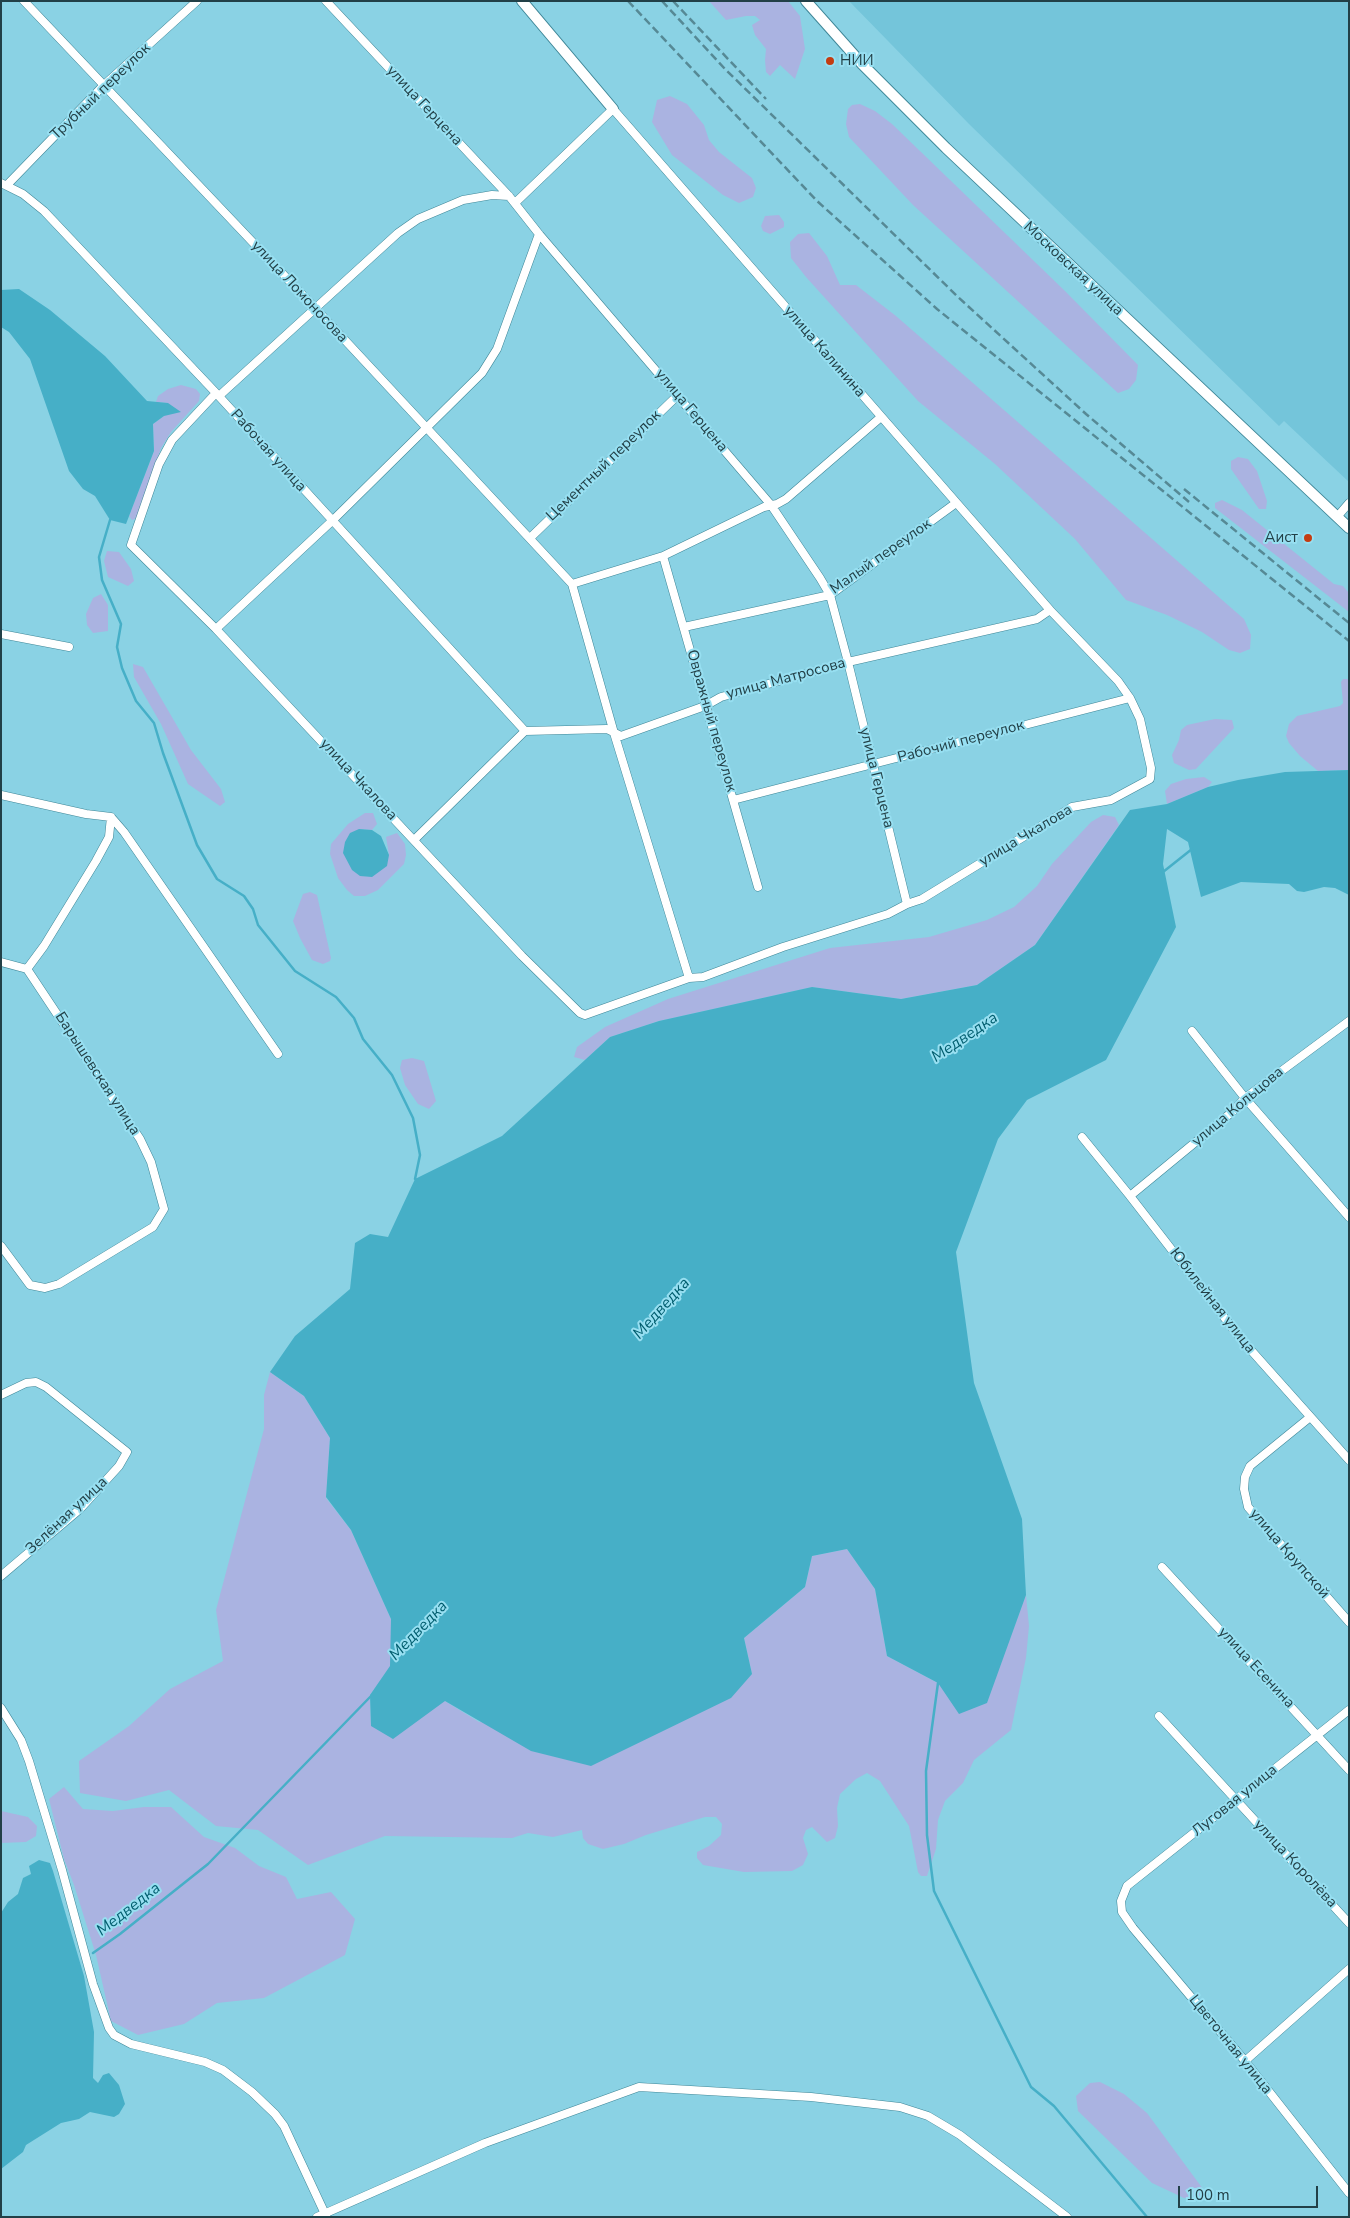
<!DOCTYPE html>
<meta charset="utf-8">
<style>
body{margin:0}
#map{position:relative;width:1350px;height:2218px;overflow:hidden;background:#8ad2e4;font-family:"Nunito Sans",sans-serif}
canvas{display:block}
.frame{position:absolute;inset:0;border:2px solid #224047;pointer-events:none}
.scale{position:absolute;left:1178px;top:2186px;width:140px;height:22px;box-sizing:border-box;border:2px solid #224047;border-top:0;padding-left:6px;font-size:15px;line-height:18px;white-space:nowrap;color:#224047;-webkit-text-stroke:4px #97dff1;paint-order:stroke}
</style>
<div id="map">
<canvas width="1350" height="2218"></canvas>
<div class="frame"></div>
<div class="scale">100 m</div>
</div>
<script>
const ctx = document.querySelector('canvas').getContext('2d');
ctx.lineJoin = 'round';
function fillPath(path, color) {
  ctx.fillStyle = color;
  ctx.fill(path, 'evenodd');
}
function poly(rows) {
  const path = new Path2D();
  for (const r of rows) {
    path.moveTo(r[0], r[1]);
    for (let i = 2; i < r.length; i += 2) path.lineTo(r[i], r[i + 1]);
  }
  return path;
}
function stroke(path, color, width, dash) {
  ctx.strokeStyle = color;
  ctx.lineWidth = width;
  ctx.lineCap = dash ? 'butt' : 'round';
  ctx.setLineDash(dash || []);
  ctx.stroke(path);
}
function write(font, color, halo, rows, align = 'center') {
  ctx.font = font + ' "Nunito Sans",sans-serif';
  ctx.lineWidth = 4;
  ctx.setLineDash([]);
  ctx.textBaseline = 'middle';
  ctx.strokeStyle = halo;
  ctx.fillStyle = color;
  for (const [text, x, y, turn = 0] of rows) {
    ctx.save();
    ctx.translate(x, y);
    ctx.rotate((+turn || 0) * Math.PI / 180);
    ctx.textAlign = isNaN(turn) ? turn : align;
    if (halo) ctx.strokeText(text, 0, 0);
    ctx.fillText(text, 0, 0);
    ctx.restore();
  }
}
const built = poly([
 [849,1,1349,1,1349,482,1284,421,1279,426,969,124]
]);
const green = poly([
 [709,1,788,1,800,16,805,49,795,79,780,65,770,76,766,72,765,60,766,49,755,35,752,25,760,20,755,16,746,16,726,20],
 [670,96,687,104,704,125,709,140,719,152,752,178,756,188,753,197,739,203,723,195,672,155,652,122,657,100],
 [860,104,875,111,892,124,1065,291,1138,365,1136,380,1129,389,1118,393,913,205,849,137,846,124,848,109,852,105],
 [779,215,784,222,784,227,770,234,763,231,761,226,765,216],
 [809,233,827,256,840,285,856,285,896,316,1244,619,1251,635,1250,649,1240,653,1229,650,1202,632,1167,615,1126,600,1075,539,995,464,918,401,806,277,791,258,790,242,798,234],
 [181,385,196,389,200,394,199,401,171,432,161,448,137,518,132,520,129,516,154,451,153,424,164,416,168,403,156,402,158,396,168,389],
 [1238,457,1248,459,1257,471,1267,501,1266,509,1259,509,1231,469,1231,461],
 [1222,500,1242,510,1334,584,1343,586,1349,593,1349,612,1215,508,1215,503],
 [107,551,119,552,131,569,134,581,128,586,108,577,104,561],
 [101,594,108,605,108,631,93,633,87,625,86,614,93,598],
 [133,664,143,667,191,750,221,789,225,802,220,806,188,784,161,724,134,677],
 [1343,679,1349,679,1349,770,1318,771,1300,756,1289,743,1286,736,1289,724,1297,716,1340,706,1343,703,1341,682],
 [1215,719,1232,720,1234,728,1196,769,1189,770,1174,763,1172,755,1179,740,1181,730,1187,725],
 [1204,777,1212,782,1208,787,1167,804,1165,791,1171,784,1186,779],
 [365,813,373,813,377,824,372,830,359,829,389,855,386,837,397,833,405,844,406,855,404,864,378,890,365,896,354,896,347,890,338,878,330,854,331,844,348,824],
 [1103,815,1115,817,1119,825,1035,945,977,985,901,999,812,987,659,1021,610,1037,585,1060,574,1057,577,1047,605,1027,668,999,830,948,929,937,987,920,1014,907,1037,886,1052,864,1091,822],
 [310,892,317,895,331,958,330,961,323,964,312,960,300,938,293,921,303,894],
 [412,1058,424,1061,436,1101,429,1109,418,1104,405,1085,400,1068,402,1060],
 [270,1372,304,1396,330,1438,326,1498,351,1530,391,1619,391,1666,370,1695,371,1726,445,1701,479,1722,752,1674,744,1638,805,1587,812,1556,847,1549,875,1589,887,1656,938,1683,1009,1641,1026,1595,1029,1626,1026,1658,1011,1730,974,1760,963,1783,945,1801,938,1820,936,1849,927,1876,921,1876,918,1872,909,1826,880,1781,867,1773,856,1779,840,1794,837,1808,838,1826,835,1838,827,1842,812,1827,806,1830,803,1838,808,1854,803,1865,792,1871,744,1872,703,1865,697,1858,697,1852,709,1846,721,1835,722,1824,716,1817,705,1817,646,1835,624,1844,603,1849,588,1844,583,1838,582,1830,553,1837,528,1833,512,1838,385,1836,308,1865,258,1830,216,1826,169,1790,126,1801,80,1793,79,1761,129,1726,170,1689,223,1661,216,1610,264,1429,264,1395],
 [64,1787,83,1809,113,1811,144,1807,171,1807,204,1837,235,1848,259,1866,286,1877,297,1899,331,1892,355,1919,345,1955,264,1998,217,2003,184,2024,138,2035,111,2021,96,1955,74,1885,64,1859,49,1799],
 [1,1811,28,1817,37,1826,36,1836,26,1842,1,1843],
 [1100,2082,1124,2094,1147,2113,1203,2189,1198,2199,1184,2198,1152,2183,1078,2111,1076,2096,1090,2083]
]);
const water = poly([
 [19,289,50,310,105,356,147,401,168,403,181,412,164,416,153,424,154,451,126,524,110,520,95,496,83,489,69,471,30,359,9,332,1,327,1,290],
 [1349,770,1349,895,1335,888,1324,887,1304,892,1297,891,1289,884,1241,882,1201,897,1188,842,1167,829,1163,864,1176,927,1106,1060,1027,1100,998,1139,956,1252,974,1383,1022,1519,1026,1595,987,1703,959,1714,938,1683,887,1656,875,1589,847,1549,812,1556,805,1587,744,1638,752,1674,731,1698,591,1766,531,1751,445,1701,393,1739,371,1726,370,1695,390,1666,391,1619,351,1530,326,1497,330,1438,304,1396,270,1372,295,1336,350,1289,355,1243,370,1234,388,1237,415,1179,502,1136,610,1037,659,1021,812,987,901,999,977,985,1035,945,1130,810,1167,804,1208,787,1238,780,1285,772],
 [359,829,372,830,381,836,389,855,387,866,372,877,360,876,352,870,343,853,345,842,350,833],
 [39,1860,50,1863,53,1871,84,1976,94,2032,93,2078,98,2083,103,2075,109,2073,119,2085,125,2104,119,2114,114,2117,90,2112,79,2119,61,2123,26,2145,23,2152,1,2169,1,1913,8,1902,18,1894,23,1878,31,1874,29,1866]
]);
const stream = poly([
 [110,520,99,557,102,580,121,624,117,647,122,668,136,701,154,723,163,753,197,845,217,879,244,896,253,909,258,925,295,971,336,997,354,1018,363,1039,392,1075,413,1118,420,1155,415,1179,417,1180],
 [1163,872,1192,849],
 [938,1683,926,1771,927,1835,934,1891,1031,2087,1054,2106,1147,2217],
 [93,1953,120,1934,208,1864,372,1695]
]);
const minor = poly([
 [24,1,316,309,572,584,614,733,689,978],
 [326,1,509,196,539,234,771,505,820,578,830,595,848,662,907,904],
 [1,183,23,194,44,211,216,393,525,731],
 [7,185,103,86,197,1],
 [216,393,172,440,159,464,131,545,216,629,522,956,580,1013,585,1015,689,978,703,977,783,947,888,914,907,904,922,899,1072,807,1111,800,1150,779,1151,768,1140,719,1130,698,1118,681,1050,610,613,109,515,203],
 [219,396,398,233,418,219,463,200,492,195,509,196],
 [1337,517,1349,503],
 [530,538,678,395],
 [663,556,758,887],
 [572,584,663,556,764,507,777,504,786,499,881,417],
 [684,627,830,595,956,503],
 [216,629,332,521,482,373,497,349,539,234],
 [1,634,69,647],
 [525,731,607,729,621,736,705,706,721,697,848,662,1037,619,1050,610],
 [1,795,86,814,111,817,124,832,278,1054],
 [733,800,1130,698],
 [414,840,525,731],
 [1,962,27,969,140,1139,151,1162,164,1209,153,1227,59,1284,45,1288,30,1285,1,1246],
 [27,969,44,946,96,861,109,837,111,817],
 [1192,1031,1245,1098,1349,1217],
 [1082,1137,1130,1196,1241,1339,1349,1460],
 [1130,1196,1232,1112,1245,1098,1349,1021],
 [1,1395,26,1383,36,1382,46,1387,127,1452,119,1466,80,1509,1,1576],
 [1309,1418,1250,1466,1245,1477,1244,1489,1248,1507,1349,1622],
 [1162,1567,1349,1770],
 [1,1708,21,1740,29,1761,62,1870,93,1984,109,2028,114,2035,131,2044,205,2062,223,2070,252,2092,275,2114,284,2126,326,2216],
 [1349,1710,1127,1886,1121,1901,1122,1912,1133,1928,1245,2061,1349,2193],
 [1159,1716,1349,1923],
 [1245,2061,1349,1969],
 [317,2217,485,2143,639,2087,811,2097,900,2107,928,2116,960,2135,1067,2217]
]);
const tertiary = poly([
 [522,1,613,109],
 [806,1,862,64,946,148,1349,528]
]);
const rail = poly([
 [628,1,817,201,937,309,1349,641],
 [662,1,725,69,958,297,1086,414,1189,502],
 [673,1,766,99],
 [1184,489,1349,623]
]);
const markers = [
 [830,61,5,"#c43c11"],
 [1308,538,5,"#c43c11"]
];
const poiNames = [
 ["НИИ",840,61],
 ["Аист",1298,538,"right"]
];
const streetNames = [
 ["Трубный переулок",101,92,-44],
 ["улица Герцена",424,106,47],
 ["Московская улица",1073,269,43],
 ["улица Ломоносова",299,292,47],
 ["улица Калинина",824,352,49],
 ["улица Герцена",691,411,50],
 ["Рабочая улица",268,451,48],
 ["Цементный переулок",604,466,-44],
 ["Малый переулок",881,557,-35],
 ["улица Матросова",786,679,-15],
 ["Овражный переулок",711,721,74],
 ["Рабочий переулок",961,742,-15],
 ["улица Герцена",876,778,76],
 ["улица Чкалова",358,780,47],
 ["улица Чкалова",1026,836,-31],
 ["Барышевская улица",97,1074,57],
 ["улица Кольцова",1238,1107,-40],
 ["Юбилейная улица",1212,1301,52],
 ["Зелёная улица",67,1516,-43],
 ["улица Крупской",1289,1554,49],
 ["улица Есенина",1256,1668,47],
 ["Луговая улица",1235,1801,-39],
 ["улица Королёва",1295,1864,47],
 ["Цветочная улица",1230,2045,51]
];
const waterNames = [
 ["Медведка",965,1038,-34],
 ["Медведка",662,1309,-48],
 ["Медведка",419,1631,-46],
 ["Медведка",129,1910,-38]
];
fillPath(built, '#74c5da');
fillPath(green, '#aab3e1');
fillPath(water, '#46afc7');
stroke(stream, '#46afc7', 2.5);
stroke(minor, '#3f8798', 9);
stroke(tertiary, '#3f8798', 12);
stroke(minor, '#fff', 8);
stroke(tertiary, '#fff', 10);
stroke(rail, '#568995', 2.5, [8, 4]);
for (const [x, y, r, color] of markers) {
  const dot = new Path2D();
  dot.arc(x, y, r, 0, 2 * Math.PI);
  ctx.fillStyle = color;
  ctx.fill(dot);
  stroke(dot, '#97dff1', 2);
}
write('15px', '#224047', '#97dff1', poiNames, 'left');
write('15px', '#224047', '#97dff1', streetNames);
write('italic 16px', '#005d6e', '#97dff1', waterNames);
</script>
